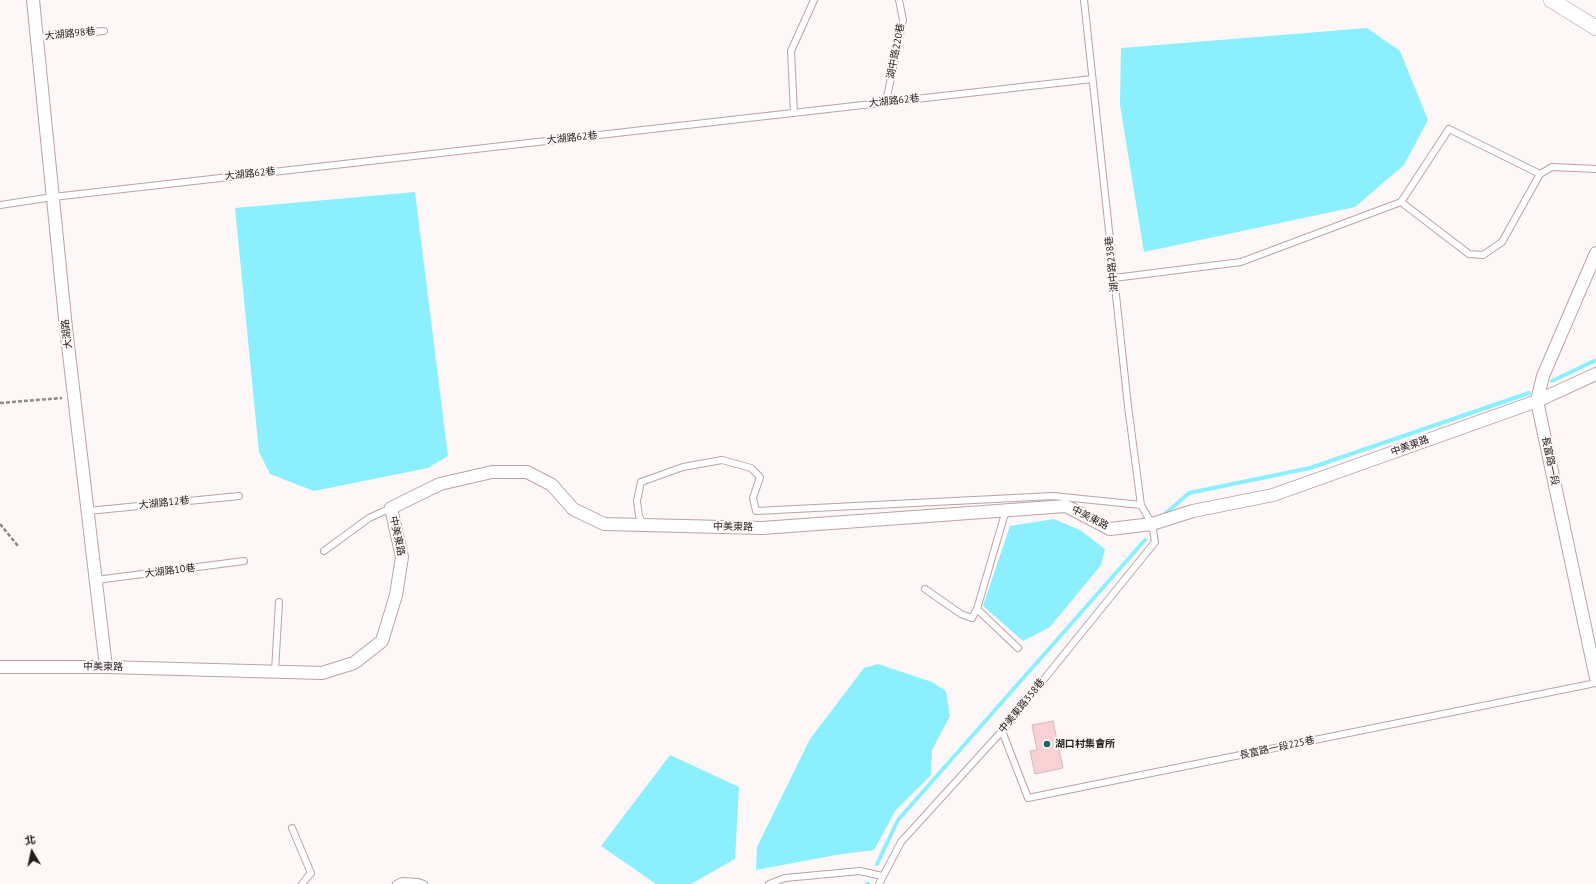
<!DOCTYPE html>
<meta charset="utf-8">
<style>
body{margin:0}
#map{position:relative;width:1596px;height:884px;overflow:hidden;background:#fdf7f7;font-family:"PT Sans","Noto Sans TC",sans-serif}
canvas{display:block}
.north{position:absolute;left:12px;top:832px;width:40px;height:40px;-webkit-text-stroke:3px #fdf7f7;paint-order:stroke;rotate:351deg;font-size:11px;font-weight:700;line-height:16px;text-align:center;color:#241b1c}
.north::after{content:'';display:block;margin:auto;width:14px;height:18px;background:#241b1c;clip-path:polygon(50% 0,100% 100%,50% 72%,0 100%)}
</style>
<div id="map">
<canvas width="1596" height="884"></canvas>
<div class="north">北</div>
</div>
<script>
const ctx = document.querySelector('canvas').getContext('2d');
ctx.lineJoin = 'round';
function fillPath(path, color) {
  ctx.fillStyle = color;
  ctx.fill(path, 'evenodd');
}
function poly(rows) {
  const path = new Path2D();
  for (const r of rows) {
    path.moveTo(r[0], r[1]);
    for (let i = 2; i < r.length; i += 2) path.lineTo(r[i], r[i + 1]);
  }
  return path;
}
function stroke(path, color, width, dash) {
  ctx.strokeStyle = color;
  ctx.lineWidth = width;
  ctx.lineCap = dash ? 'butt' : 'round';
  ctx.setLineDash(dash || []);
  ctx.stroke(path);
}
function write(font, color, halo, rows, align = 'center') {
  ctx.font = font + ' "PT Sans","Noto Sans TC",sans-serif';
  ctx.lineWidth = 4;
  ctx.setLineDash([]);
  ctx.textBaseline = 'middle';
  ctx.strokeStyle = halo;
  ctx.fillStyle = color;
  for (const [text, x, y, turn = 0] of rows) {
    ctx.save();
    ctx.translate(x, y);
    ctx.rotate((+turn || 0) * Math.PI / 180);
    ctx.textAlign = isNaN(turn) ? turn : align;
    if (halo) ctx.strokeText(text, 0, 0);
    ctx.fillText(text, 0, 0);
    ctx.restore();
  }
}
const water = poly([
 [1367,28,1400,51,1428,120,1404,165,1355,207,1144,252,1120,105,1121,48],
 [415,192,448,456,428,468,314,491,270,474,259,452,235,208],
 [1054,519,1080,530,1105,549,1101,565,1050,627,1023,641,983,606,1010,526],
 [878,664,932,682,946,691,950,716,932,750,931,775,896,810,874,850,836,855,756,870,757,847,810,739,864,668],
 [670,755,739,787,735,859,691,884,656,884,601,846]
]);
const stream = poly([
 [1552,381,1596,360],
 [1166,513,1189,493,1310,468,1529,393],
 [877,864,898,820,1145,540],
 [867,884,868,884]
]);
const building = poly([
 [1053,721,1063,768,1035,774,1030,751,1037,750,1032,725,1053,721]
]);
const path = poly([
 [0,403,62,398],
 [0,524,18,546]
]);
const service = poly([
 [37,37,104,31],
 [886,102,903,20,899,0],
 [794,113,791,51,814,0],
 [1401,202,1469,254,1483,255,1502,242,1540,174,1552,167,1596,169],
 [0,205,53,197,1092,79],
 [1114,278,1241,262,1401,202,1449,129,1540,174],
 [1006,510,977,609,1018,648],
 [88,511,239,496],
 [644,526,639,516,637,501,641,482,683,467,722,460,751,468,760,477,753,498,756,511,1053,496,1141,505],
 [324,551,369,518,391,508],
 [96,580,244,561],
 [925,589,961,614,972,618,977,609],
 [275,671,279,602],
 [1002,731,1028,798,1596,683],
 [292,828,311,873,302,884],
 [396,884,402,881,418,882,424,884],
 [769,884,785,878,860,871,882,876],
 [879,884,901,842,1002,731,1155,542,1152,524,1141,505,1128,406,1084,0]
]);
const minor = poly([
 [33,0,66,328,106,667],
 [1596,253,1543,376,1537,401,1596,678],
 [0,667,106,667,322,673,354,663,382,641,396,595,402,557,391,508,440,484,492,472,527,472,552,485,573,509,604,524,762,528,1066,506,1110,529,1152,524,1193,511,1273,495,1537,401,1596,374]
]);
const tertiary = poly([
 [1551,0,1596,28]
]);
const markers = [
 [1047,744,4,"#1a6670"]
];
const streetNames = [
 ["大湖路98巷",70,34,-6],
 ["湖中路220巷",896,51,-79],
 ["大湖路62巷",894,101,-6],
 ["大湖路62巷",572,138,-6],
 ["大湖路62巷",250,174,-6],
 ["湖中路238巷",1112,264,-96],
 ["大湖路",67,334,-97],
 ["中美東路",1410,446,-20],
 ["長富路一段",1550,461,78],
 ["大湖路12巷",164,503,-6],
 ["中美東路",1090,518,27],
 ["中美東路",733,527,1],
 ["中美東路",397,536,78],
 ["大湖路10巷",170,571,-7],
 ["中美東路",103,667,1],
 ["中美東路358巷",1022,706,-51],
 ["長富路一段225巷",1277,748,-12]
];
const poiNames = [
 ["湖口村集會所",1055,744]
];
fillPath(water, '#8ceffd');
stroke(stream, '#8ceffd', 4);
fillPath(building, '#f9d0d4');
stroke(building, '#d4b9bc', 1);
stroke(service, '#bca2a5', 8);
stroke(minor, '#bca2a5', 14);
stroke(tertiary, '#bca2a5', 16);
stroke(path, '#908989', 2.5, [4, 2]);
stroke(service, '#fff', 6);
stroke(minor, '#fff', 12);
stroke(tertiary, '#fff', 15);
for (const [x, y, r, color] of markers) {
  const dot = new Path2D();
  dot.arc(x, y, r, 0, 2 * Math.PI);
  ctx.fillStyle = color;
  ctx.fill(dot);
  stroke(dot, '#fdf7f7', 1.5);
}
write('10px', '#241b1c', '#fdf7f7', streetNames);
write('bold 10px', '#241b1c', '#fdf7f7', poiNames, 'left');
</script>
